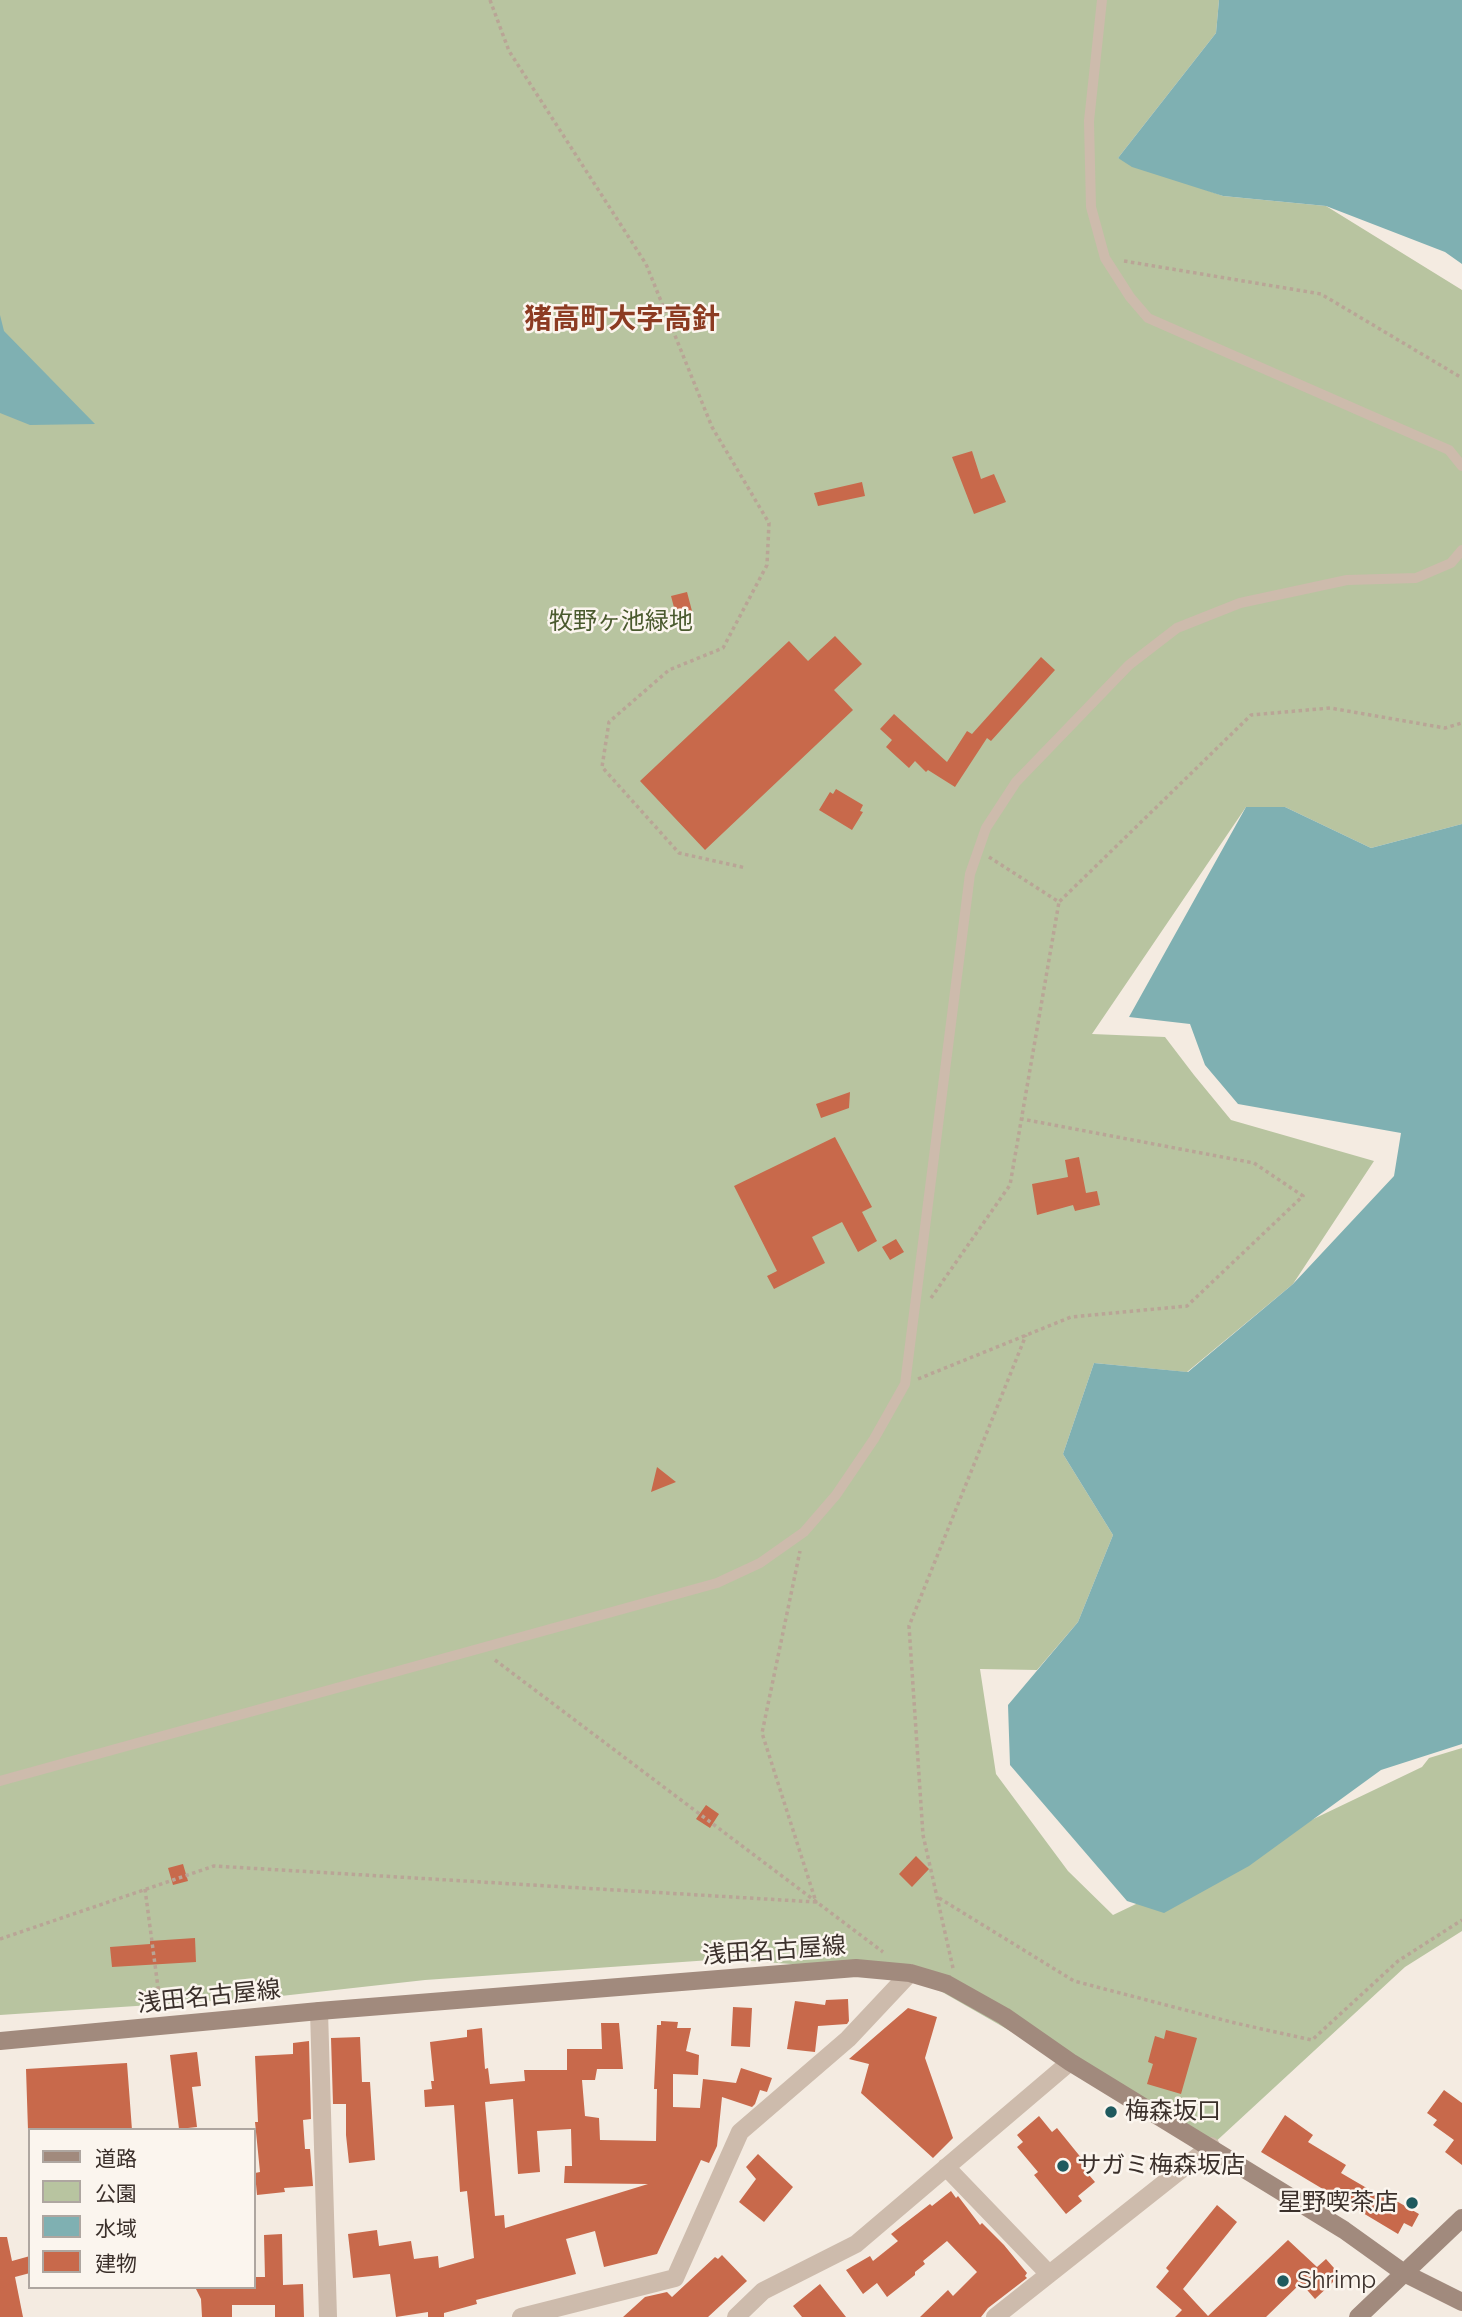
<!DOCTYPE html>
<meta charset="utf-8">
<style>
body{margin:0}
#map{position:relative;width:1462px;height:2317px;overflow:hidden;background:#f4ebe1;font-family:Raleway,"Noto Sans JP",sans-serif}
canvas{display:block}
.legend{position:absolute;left:28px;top:2128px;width:228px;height:161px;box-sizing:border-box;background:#fbf5ee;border:2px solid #aea6a0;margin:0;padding:9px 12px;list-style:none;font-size:21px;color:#3b302b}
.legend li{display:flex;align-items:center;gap:14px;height:35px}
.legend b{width:35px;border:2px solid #aea6a0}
</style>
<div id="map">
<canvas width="1462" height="2317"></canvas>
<ul class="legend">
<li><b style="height:9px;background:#a18a7d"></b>道路</li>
<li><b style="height:19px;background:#b8c4a0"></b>公園</li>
<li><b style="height:19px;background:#7fb0b2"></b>水域</li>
<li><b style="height:19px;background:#c8694b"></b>建物</li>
</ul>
</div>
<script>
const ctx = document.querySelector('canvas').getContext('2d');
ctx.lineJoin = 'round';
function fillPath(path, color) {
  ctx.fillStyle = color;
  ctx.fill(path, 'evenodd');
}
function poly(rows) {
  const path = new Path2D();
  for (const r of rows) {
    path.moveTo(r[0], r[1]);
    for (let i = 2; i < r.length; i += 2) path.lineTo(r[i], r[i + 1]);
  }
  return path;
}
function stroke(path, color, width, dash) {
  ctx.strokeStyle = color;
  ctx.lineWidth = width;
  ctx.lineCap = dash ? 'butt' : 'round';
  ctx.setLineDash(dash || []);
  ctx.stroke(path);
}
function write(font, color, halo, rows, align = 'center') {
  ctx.font = font + ' Raleway,"Noto Sans JP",sans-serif';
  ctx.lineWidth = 5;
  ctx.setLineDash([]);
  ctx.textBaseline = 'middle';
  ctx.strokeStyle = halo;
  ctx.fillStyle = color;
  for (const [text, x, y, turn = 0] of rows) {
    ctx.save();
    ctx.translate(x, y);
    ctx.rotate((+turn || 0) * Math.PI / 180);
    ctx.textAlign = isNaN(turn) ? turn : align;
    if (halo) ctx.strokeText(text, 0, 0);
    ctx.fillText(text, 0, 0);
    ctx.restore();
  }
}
const green = poly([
 [0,0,1219,0,1216,33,1118,158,1223,196,1326,206,1462,290,1462,824,1371,848,1285,807,1246,807,1092,1034,1165,1037,1194,1075,1231,1120,1374,1161,1293,1284,1187,1372,1094,1363,1063,1454,1113,1535,1078,1622,1037,1670,980,1669,996,1774,1068,1871,1113,1915,1422,1767,1429,1758,1462,1748,1462,1931,1405,1967,1211,2146,909,1973,725,1959,425,1980,272,1997,0,2015]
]);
const water = poly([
 [1219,0,1462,0,1462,264,1445,252,1326,206,1223,196,1132,167,1118,158,1216,33],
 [0,315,4,331,95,424,30,425,0,413],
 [1246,807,1285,807,1371,848,1462,824,1462,1744,1381,1770,1249,1866,1164,1913,1127,1901,1010,1765,1008,1705,1078,1622,1113,1535,1063,1454,1094,1363,1188,1372,1293,1284,1394,1176,1401,1133,1238,1104,1205,1065,1190,1024,1129,1017]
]);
const building = poly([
 [972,451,981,479,994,474,1006,502,974,514,952,457],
 [862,482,865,496,818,506,814,493],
 [687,592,692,611,676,615,671,596],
 [835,636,862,664,834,690,853,710,705,850,640,781,789,641,808,661],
 [1041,657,1055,670,991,741,987,738,955,787,928,770,926,772,915,761,909,768,886,747,892,740,880,729,894,714,947,762,967,731,972,734],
 [836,789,863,805,860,811,863,812,852,830,819,810,830,792,833,794],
 [850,1092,849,1108,821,1118,816,1104],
 [835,1137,872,1207,862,1212,877,1241,858,1252,842,1222,812,1237,825,1263,774,1289,767,1276,777,1271,734,1186],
 [1079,1157,1086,1193,1097,1191,1100,1205,1075,1211,1073,1205,1037,1215,1032,1184,1068,1177,1065,1160],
 [896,1239,904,1252,890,1260,882,1247],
 [657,1467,676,1482,651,1492],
 [706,1805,719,1814,710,1828,696,1819],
 [916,1856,929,1869,912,1887,899,1874],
 [183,1864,188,1881,173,1885,168,1868],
 [195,1938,196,1962,112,1967,110,1947,150,1944,150,1941],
 [848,1999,849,2021,847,2024,818,2026,815,2052,787,2049,795,2001,825,2005,826,2000],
 [733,2007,752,2008,750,2047,731,2046],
 [908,2008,937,2017,925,2058,953,2138,933,2158,861,2093,869,2064,849,2059],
 [661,2021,678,2022,677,2028,691,2028,686,2051,699,2055,698,2075,673,2074,673,2107,700,2108,703,2079,736,2083,741,2068,772,2078,767,2092,760,2090,755,2104,752,2107,722,2097,717,2146,709,2163,701,2160,657,2254,604,2267,595,2231,566,2239,576,2274,476,2300,477,2304,444,2313,444,2317,428,2317,428,2312,396,2317,390,2274,353,2278,348,2234,377,2230,379,2246,411,2241,414,2259,438,2256,439,2268,474,2258,467,2191,460,2192,454,2105,425,2107,424,2090,432,2089,431,2081,434,2081,430,2042,467,2037,467,2030,482,2028,485,2069,488,2068,490,2084,525,2081,524,2070,567,2070,567,2049,602,2049,601,2023,619,2023,623,2069,597,2069,595,2080,582,2080,585,2116,599,2118,600,2140,656,2141,657,2089,654,2089,657,2025,661,2025],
 [513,2099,518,2174,540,2172,537,2131,571,2129,572,2166,565,2166,564,2183,648,2184,505,2228,504,2215,495,2216,485,2102],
 [1166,2030,1197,2038,1181,2094,1147,2084,1153,2064,1148,2062,1155,2036,1164,2039],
 [360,2037,362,2082,370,2082,375,2160,349,2163,346,2135,346,2104,333,2104,331,2038],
 [309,2041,311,2119,303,2120,305,2149,310,2149,313,2186,284,2188,285,2192,257,2195,255,2173,260,2172,255,2122,258,2122,255,2056,293,2054,293,2043],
 [197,2052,201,2086,192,2087,197,2127,179,2129,170,2055],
 [127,2063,132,2130,28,2130,26,2069],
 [1444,2090,1462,2103,1462,2165,1445,2152,1454,2140,1433,2125,1437,2120,1427,2113],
 [1285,2115,1313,2135,1308,2142,1346,2165,1341,2173,1377,2194,1379,2191,1419,2214,1412,2227,1404,2223,1398,2234,1261,2152],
 [1039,2116,1052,2132,1057,2128,1087,2165,1083,2168,1095,2182,1078,2196,1082,2201,1066,2214,1034,2175,1038,2172,1017,2147,1023,2142,1017,2135],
 [758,2154,793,2187,764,2222,739,2202,756,2179,746,2167],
 [951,2191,956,2198,958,2196,980,2225,982,2223,1004,2245,1027,2273,1025,2276,1027,2278,988,2308,981,2317,920,2317,948,2290,953,2296,977,2272,947,2241,923,2261,925,2264,915,2272,915,2275,887,2297,877,2283,863,2294,846,2270,870,2256,873,2261,898,2241,891,2234,930,2204,932,2206],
 [1217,2205,1237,2222,1183,2289,1208,2316,1288,2240,1317,2267,1326,2259,1334,2268,1333,2282,1315,2299,1301,2283,1266,2317,1175,2317,1182,2310,1156,2287,1169,2271,1166,2268],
 [282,2234,283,2285,303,2284,304,2317,275,2317,275,2305,232,2305,232,2317,202,2317,201,2299,195,2287,254,2287,254,2277,265,2277,264,2235],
 [0,2237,7,2237,12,2261,30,2256,30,2273,15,2277,23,2317,0,2317],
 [722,2255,747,2281,708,2317,623,2317,645,2297,667,2292,672,2297,715,2257,718,2259],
 [820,2284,846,2317,802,2317,793,2306]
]);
const path = poly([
 [490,0,509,51,646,264,712,427,769,523,767,565,723,648,669,670,609,722,602,767,679,853,746,868],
 [1124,261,1321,294,1462,378],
 [989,857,1059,902,1251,715,1330,708,1445,728,1462,723],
 [931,1298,1010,1185,1059,902],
 [918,1379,1071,1317,1187,1306,1303,1196,1254,1163,1022,1119],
 [495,1660,883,1952],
 [145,1889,161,2010],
 [939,1898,1074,1981,1235,2023,1312,2040,1398,1961,1462,1920],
 [0,1939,214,1866,816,1902,762,1733,800,1551],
 [953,1968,923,1835,909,1626,1026,1335]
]);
const lane = poly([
 [1102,0,1089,121,1091,207,1105,258,1130,297,1148,318,1449,450,1462,466],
 [0,1781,717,1583,760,1563,804,1532,836,1495,874,1439,905,1384,970,874,986,828,1016,782,1129,665,1177,628,1240,603,1347,580,1416,578,1451,563,1462,550]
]);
const street = poly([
 [319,2011,328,2317],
 [946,2167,1049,2274],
 [521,2317,675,2278,740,2132,848,2039,910,1973],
 [736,2317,763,2291,856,2244,1070,2062],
 [995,2317,1211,2146]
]);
const secondary = poly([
 [0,2041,319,2011,856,1968,910,1973,947,1984,1004,2016,1070,2062,1344,2230,1404,2273,1462,2302],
 [1358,2317,1462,2218]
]);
const markers = [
 [1111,2112,7,"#1f5a5e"],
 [1063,2166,7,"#1f5a5e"],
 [1412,2203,7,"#1f5a5e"],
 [1283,2281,7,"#1f5a5e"]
];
const parkNames = [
 ["牧野ヶ池緑地",621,622]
];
const streetNames = [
 ["浅田名古屋線",774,1951,-4],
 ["浅田名古屋線",209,1997,-6]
];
const poiNames = [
 ["梅森坂口",1125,2112],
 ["サガミ梅森坂店",1077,2166],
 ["星野喫茶店",1398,2203,"right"],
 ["Shrimp",1297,2281]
];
const quarterNames = [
 ["猪高町大字高針",622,320]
];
fillPath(green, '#b8c4a0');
fillPath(water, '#7fb0b2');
fillPath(building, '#c8694b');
stroke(path, '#b9a596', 3.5, [3.5, 3.5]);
stroke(lane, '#cdbbac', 10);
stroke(street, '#cdbbac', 18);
stroke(secondary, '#a18a7d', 18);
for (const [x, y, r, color] of markers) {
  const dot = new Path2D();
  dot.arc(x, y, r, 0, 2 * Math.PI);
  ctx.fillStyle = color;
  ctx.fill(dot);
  stroke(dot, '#fbf5ee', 2.5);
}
write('24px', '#4a5a2e', '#fbf5ee', parkNames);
write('24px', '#3b302b', '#fbf5ee', streetNames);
write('24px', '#3b302b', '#fbf5ee', poiNames, 'left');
write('bold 28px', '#8c3b22', '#fbf5ee', quarterNames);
</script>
